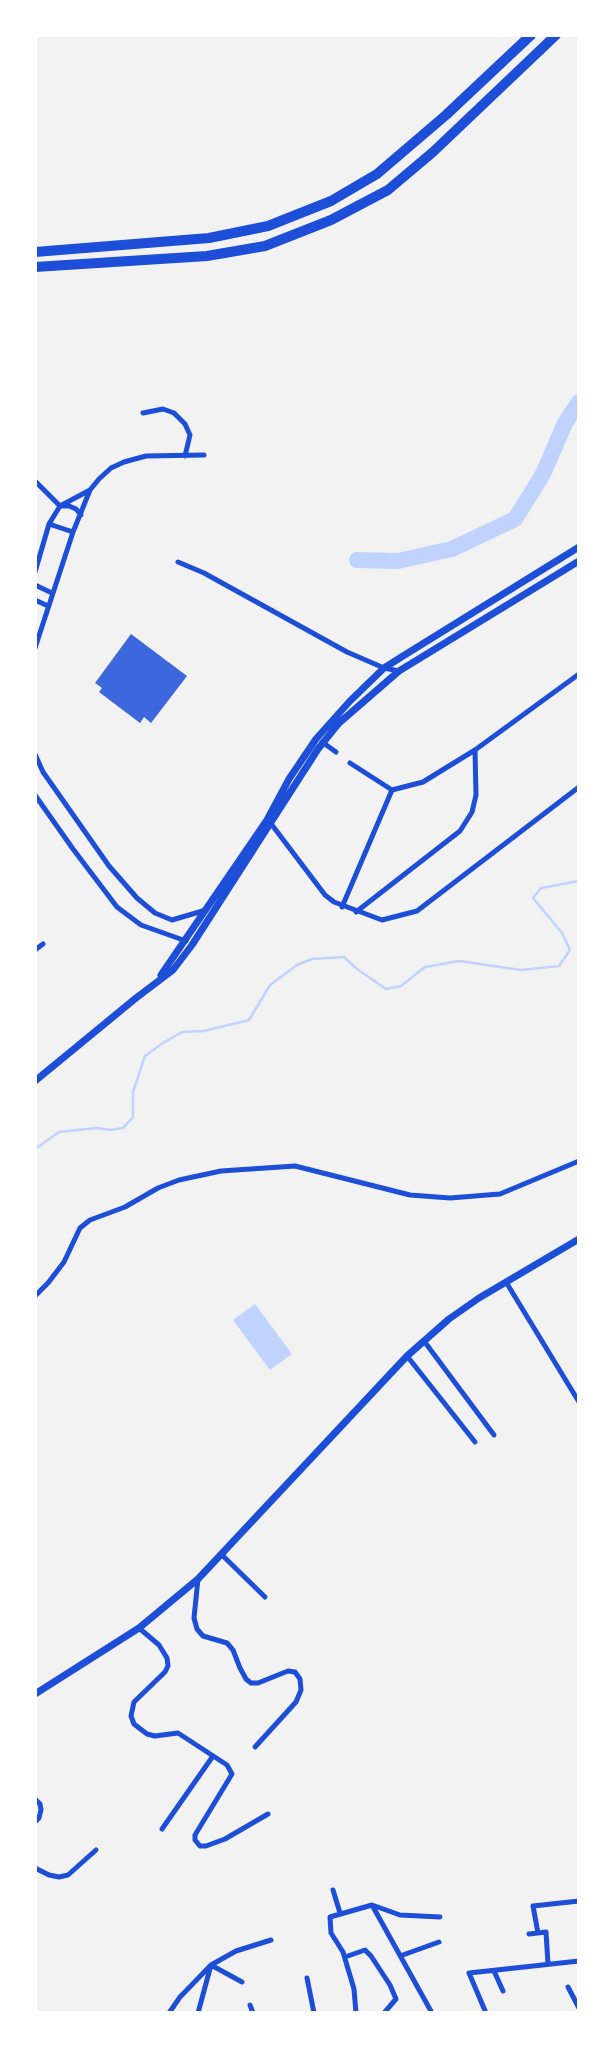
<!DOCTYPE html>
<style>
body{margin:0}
#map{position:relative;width:614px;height:2048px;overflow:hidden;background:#f2f2f2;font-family:"Roboto Serif",serif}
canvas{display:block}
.frame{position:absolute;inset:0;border:37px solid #fff;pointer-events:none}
</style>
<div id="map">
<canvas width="614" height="2048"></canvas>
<div class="frame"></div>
</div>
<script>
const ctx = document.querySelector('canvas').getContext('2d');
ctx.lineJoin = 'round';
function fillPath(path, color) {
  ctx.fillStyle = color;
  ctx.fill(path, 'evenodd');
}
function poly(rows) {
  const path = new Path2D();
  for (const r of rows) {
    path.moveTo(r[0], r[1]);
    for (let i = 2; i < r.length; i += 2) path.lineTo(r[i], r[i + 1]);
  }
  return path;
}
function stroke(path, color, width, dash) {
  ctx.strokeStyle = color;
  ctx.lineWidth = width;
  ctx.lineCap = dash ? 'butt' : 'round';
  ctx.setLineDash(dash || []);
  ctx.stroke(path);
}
const water = poly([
 [255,1304,292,1354,270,1370,233,1320]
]);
const stream = poly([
 [35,1149,59,1132,97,1128,110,1130,123,1128,133,1117,133,1092,145,1056,163,1043,182,1032,204,1031,249,1020,270,985,297,965,312,959,344,957,357,969,386,989,401,986,425,967,459,961,521,970,559,966,570,950,562,933,533,898,541,888,579,881]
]);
const river = poly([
 [357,560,398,561,452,549,515,519,543,474,565,423,579,402]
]);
const building = poly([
 [131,634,187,676,151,723,144,717,140,723,99,692,102,688,95,683]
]);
const minor = poly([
 [143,413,163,409,174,413,185,424,190,435,185,456],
 [35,481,60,506,69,506,76,509,81,515],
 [49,524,73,532],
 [178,562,204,573,347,652,384,668,399,671],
 [35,572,49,524,60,506,90,490],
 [35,585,52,593],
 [35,600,48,606],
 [35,648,73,532,90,490,99,479,111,468,124,462,146,456,204,455],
 [322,742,336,752],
 [35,754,43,772,109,866,137,898,155,913,172,920,206,910],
 [350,763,392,790,423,782,475,750,579,674],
 [35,795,73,849,117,907,141,925,186,941],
 [269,821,325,895,334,902,382,920,417,911,579,787],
 [342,907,392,790],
 [356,912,460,831,472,812,476,795,475,750],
 [35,950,43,944],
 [506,1282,579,1402],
 [35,1296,48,1283,64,1262,80,1228,90,1220,125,1207,158,1188,179,1180,221,1171,295,1166,410,1195,450,1198,500,1194,579,1161],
 [424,1341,494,1435],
 [407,1356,475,1442],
 [221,1554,265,1597],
 [198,1579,194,1618,197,1629,203,1636,227,1643,233,1650,240,1668,246,1679,251,1683,258,1683,288,1671,295,1672,300,1679,301,1690,296,1702,255,1747],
 [139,1628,159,1645,167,1658,168,1666,165,1672,134,1702,131,1716,134,1724,147,1734,155,1736,178,1733,227,1765,232,1774,195,1835,195,1840,200,1846,206,1846,225,1839,268,1814],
 [35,1799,40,1804,41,1810,39,1818,35,1822],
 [162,1829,213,1756],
 [35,1868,49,1875,59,1877,68,1875,96,1850],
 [333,1890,340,1913],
 [372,1905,432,2013],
 [372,1905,400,1915,440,1917],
 [538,1933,533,1906,579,1901],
 [529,1934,546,1932,548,1964],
 [400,1956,439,1942],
 [345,1957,365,1950,371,1956,390,1985,396,1999,384,2013],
 [494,1971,503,1991],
 [307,1978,314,2013],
 [568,1987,579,2008],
 [250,2005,253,2013],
 [169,2013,180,1997,211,1965,236,1951,271,1940],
 [198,2013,211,1965,242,1982],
 [356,2013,354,1989,343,1952,331,1933,330,1917,372,1905],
 [486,2013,469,1973,579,1961]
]);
const secondary = poly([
 [161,975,267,820,289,779,316,739,350,701,384,668,403,656,579,547],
 [35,1081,136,998,173,970,192,945,318,749,339,723,399,671,579,561],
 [35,1694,139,1628,198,1579,407,1356,449,1319,479,1298,579,1239]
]);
const motorway = poly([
 [35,252,209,238,268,226,331,201,377,174,446,115,531,35],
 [35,267,207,256,265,246,331,220,388,190,433,152,556,35]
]);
fillPath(water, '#bfd3fe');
stroke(stream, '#bfd3fe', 2.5);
stroke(river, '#bfd3fe', 16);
fillPath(building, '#3d67dc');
stroke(minor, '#1d4ed8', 5);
stroke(secondary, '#1d4ed8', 7);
stroke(motorway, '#1d4ed8', 10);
</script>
